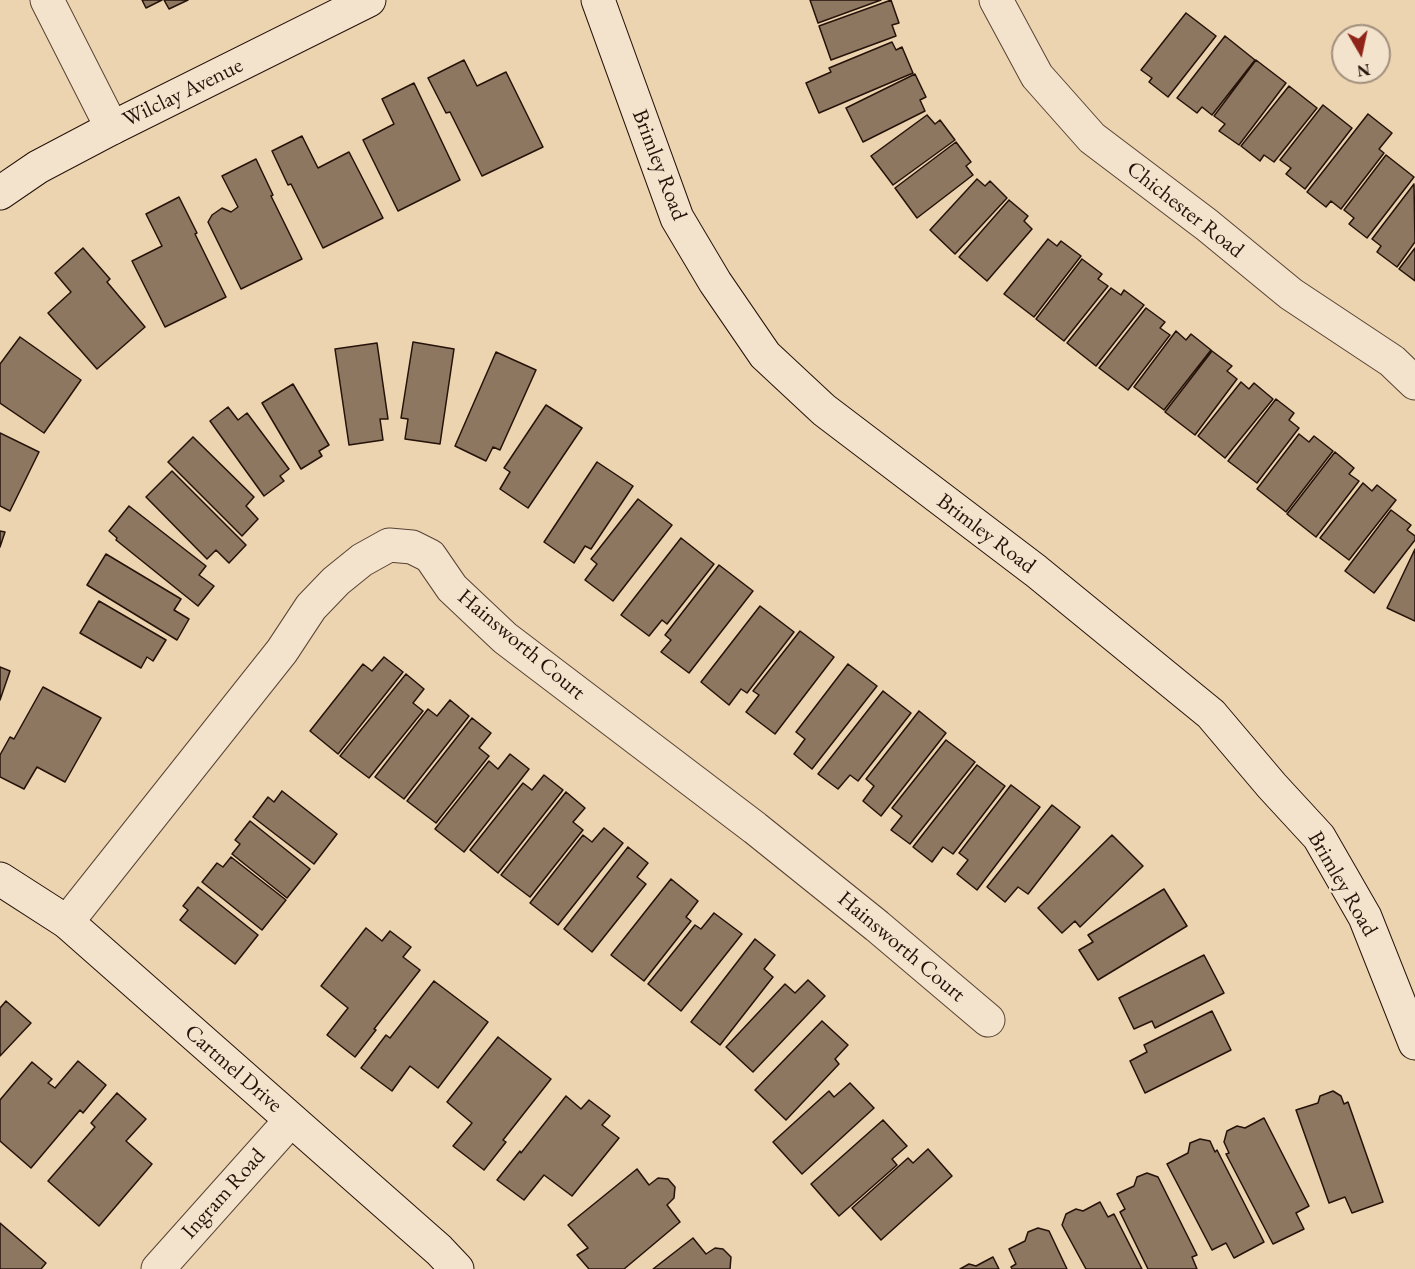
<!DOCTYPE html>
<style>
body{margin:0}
#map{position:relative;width:1415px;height:1269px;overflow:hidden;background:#edd4b0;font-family:"EB Garamond",serif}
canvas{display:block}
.north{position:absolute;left:1331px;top:24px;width:60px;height:60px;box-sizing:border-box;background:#f3e3cc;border:2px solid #a18f7e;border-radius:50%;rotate:171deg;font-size:16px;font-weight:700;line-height:24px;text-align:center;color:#251209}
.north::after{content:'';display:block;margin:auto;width:21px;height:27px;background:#8f2418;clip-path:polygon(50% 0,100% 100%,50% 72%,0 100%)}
</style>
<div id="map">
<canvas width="1415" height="1269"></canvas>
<div class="north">N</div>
</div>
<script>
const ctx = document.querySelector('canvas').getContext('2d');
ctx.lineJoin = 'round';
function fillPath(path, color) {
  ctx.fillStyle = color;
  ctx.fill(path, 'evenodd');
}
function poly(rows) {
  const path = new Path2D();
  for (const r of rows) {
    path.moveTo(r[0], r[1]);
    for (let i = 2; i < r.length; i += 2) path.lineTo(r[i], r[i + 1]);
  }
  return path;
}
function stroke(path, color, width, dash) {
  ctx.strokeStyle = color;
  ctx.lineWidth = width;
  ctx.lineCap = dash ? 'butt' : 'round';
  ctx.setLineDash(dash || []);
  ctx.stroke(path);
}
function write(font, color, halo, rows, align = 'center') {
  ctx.font = font + ' "EB Garamond",serif';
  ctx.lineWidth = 4.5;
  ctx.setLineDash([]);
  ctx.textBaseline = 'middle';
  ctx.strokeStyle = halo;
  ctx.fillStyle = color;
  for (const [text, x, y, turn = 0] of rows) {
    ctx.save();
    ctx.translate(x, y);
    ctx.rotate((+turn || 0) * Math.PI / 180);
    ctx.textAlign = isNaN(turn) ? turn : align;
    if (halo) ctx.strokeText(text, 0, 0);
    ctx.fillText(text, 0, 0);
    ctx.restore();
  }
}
const building = poly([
 [142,0,162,0,146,8,142,0],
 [164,0,188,0,169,9,164,0],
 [810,0,881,0,818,23,810,0],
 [891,0,899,23,892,25,896,36,831,60,819,26,891,0],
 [1186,13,1216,36,1168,97,1149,82,1152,78,1141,70,1186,13],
 [1225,36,1255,60,1212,115,1202,107,1197,113,1177,98,1225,36],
 [892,42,896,50,902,47,913,73,819,113,806,83,831,72,829,68,892,42],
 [464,60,477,86,506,72,543,147,482,176,450,112,446,113,428,78,464,60],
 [1256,60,1286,83,1239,145,1219,131,1225,124,1214,116,1256,60],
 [915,74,926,97,920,100,925,111,863,142,846,108,915,74],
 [414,83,460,180,398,211,363,140,394,124,382,99,414,83],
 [1289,86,1317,108,1274,162,1264,155,1260,161,1241,146,1289,86],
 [1323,105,1352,128,1305,189,1286,174,1291,168,1280,160,1323,105],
 [1368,114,1392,133,1379,149,1384,153,1341,209,1331,201,1326,207,1307,192,1368,114],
 [927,115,935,124,940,120,955,140,893,185,871,156,927,115],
 [302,136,318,168,349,152,383,218,323,248,291,184,288,185,272,151,302,136],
 [956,142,971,162,966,166,973,175,917,218,895,188,956,142],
 [1386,155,1414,177,1367,238,1349,224,1354,218,1344,210,1386,155],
 [256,159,273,195,271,196,302,259,241,289,208,222,212,215,222,208,231,212,238,207,222,176,256,159],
 [977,179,985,186,990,181,1007,198,955,254,930,230,977,179],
 [1414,184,1415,242,1397,267,1377,252,1381,246,1372,239,1414,184],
 [179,197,197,233,195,234,226,297,165,327,132,261,162,246,146,214,179,197],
 [1009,200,1028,216,1024,221,1032,229,987,281,959,257,1009,200],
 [1048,239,1057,246,1061,241,1081,256,1034,317,1004,294,1048,239],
 [83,248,110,279,107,282,145,327,97,369,48,313,71,292,55,273,83,248],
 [1415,248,1415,281,1399,269,1415,248],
 [1082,259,1102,274,1098,279,1108,286,1064,341,1036,319,1082,259],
 [1111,288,1121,295,1124,290,1144,305,1096,366,1067,343,1111,288],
 [1146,308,1165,322,1160,328,1170,335,1128,390,1099,368,1146,308],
 [1176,331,1186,340,1191,334,1211,350,1164,410,1134,387,1176,331],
 [20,337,81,380,44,433,0,403,0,364,20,337],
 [413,342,454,349,440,444,405,439,408,419,401,418,413,342],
 [377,343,388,419,380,419,383,440,349,445,335,349,377,343],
 [1212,351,1232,366,1227,371,1237,379,1195,435,1165,412,1212,351],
 [496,352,536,370,500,450,493,447,486,461,455,446,496,352],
 [1241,382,1249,389,1254,383,1273,399,1225,458,1198,436,1241,382],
 [293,384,329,445,319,451,322,456,301,469,262,403,293,384],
 [1276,399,1294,413,1289,420,1299,428,1257,483,1228,461,1276,399],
 [546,405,582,428,528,508,500,489,510,472,504,468,546,405],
 [228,407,238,420,247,413,289,469,280,476,284,481,264,496,210,421,228,407],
 [0,433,39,452,10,511,0,506,0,433],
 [1299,434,1309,442,1314,436,1333,451,1286,512,1257,489,1299,434],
 [193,437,254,497,246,506,258,519,242,536,168,462,193,437],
 [1335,452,1354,468,1349,474,1359,481,1316,537,1287,514,1335,452],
 [597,462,633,486,591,549,585,546,574,563,544,542,597,462],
 [172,471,246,545,229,563,216,550,207,559,146,497,172,471],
 [1363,483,1372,491,1377,485,1396,500,1349,560,1320,538,1363,483],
 [638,499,672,525,613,601,585,580,597,564,591,559,638,499],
 [129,506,206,566,199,575,214,586,198,606,116,540,117,538,109,531,129,506],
 [1391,510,1411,525,1407,530,1415,536,1415,540,1374,593,1345,571,1391,510],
 [0,531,5,532,0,547,0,531],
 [681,538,714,564,667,624,662,620,649,636,621,615,681,538],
 [1415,549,1415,621,1387,608,1415,549],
 [106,554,181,599,174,610,189,619,177,640,87,585,106,554],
 [719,565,753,591,689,673,661,652,671,640,665,635,719,565],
 [99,601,166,640,153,661,147,657,141,668,80,633,99,601],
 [760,606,794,632,747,693,741,689,729,705,701,682,760,606],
 [800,631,834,657,775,734,746,712,759,695,753,691,800,631],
 [384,657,403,672,338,754,310,731,363,664,372,671,384,657],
 [848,664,877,686,812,769,794,754,805,739,796,732,848,664],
 [0,667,10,671,0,700,0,667],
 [406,674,424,689,413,703,423,711,369,778,340,756,406,674],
 [43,687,101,718,65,782,37,767,24,789,0,777,0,755,10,737,14,739,43,687],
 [883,691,911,713,858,781,850,775,838,789,818,774,883,691],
 [450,700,469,716,404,799,375,777,428,709,437,716,450,700],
 [919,711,946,733,881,816,863,801,874,786,866,779,919,711],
 [472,718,491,733,479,748,489,756,436,823,407,801,472,718],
 [946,740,975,762,910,844,891,830,902,816,892,808,946,740],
 [510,754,529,769,464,852,435,829,489,761,498,769,510,754],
 [977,765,1005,786,953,854,943,847,932,862,913,847,977,765],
 [544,775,563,790,498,873,470,850,523,783,532,790,544,775],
 [1011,785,1040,807,977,890,957,874,968,860,959,853,1011,785],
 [282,791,337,834,314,864,253,817,268,797,274,802,282,791],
 [566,792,585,808,573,822,583,830,530,897,501,875,566,792],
 [1052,805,1080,827,1028,894,1018,887,1005,902,987,887,1052,805],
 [250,821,310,869,287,898,232,854,240,844,235,840,250,821],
 [604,828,623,843,558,925,530,903,583,835,592,842,604,828],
 [1112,835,1143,866,1080,927,1075,921,1062,933,1038,908,1112,835],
 [628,847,648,863,637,877,646,884,592,952,564,929,628,847],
 [231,857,286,900,262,930,202,882,217,863,223,867,231,857],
 [671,879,698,901,686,917,691,921,644,981,611,955,671,879],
 [198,887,258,935,235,964,180,920,188,910,183,906,198,887],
 [1164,889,1187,926,1098,980,1079,950,1093,942,1088,935,1164,889],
 [714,913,742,934,681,1011,648,984,695,925,701,929,714,913],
 [366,928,382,941,390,931,411,947,403,957,420,970,374,1029,376,1030,355,1057,327,1035,348,1008,321,986,366,928],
 [755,939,775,955,764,969,773,977,720,1045,691,1022,755,939],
 [1204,955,1224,993,1155,1028,1152,1021,1134,1029,1119,998,1204,955],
 [808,980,825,996,753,1072,726,1047,785,984,795,993,808,980],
 [434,981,488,1022,438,1088,410,1066,392,1091,361,1068,386,1035,390,1038,434,981],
 [6,1001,31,1023,0,1056,0,1008,6,1001],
 [1212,1011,1231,1050,1145,1093,1130,1061,1147,1052,1144,1045,1212,1011],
 [822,1021,848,1045,835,1059,839,1064,786,1120,755,1090,822,1021],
 [498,1037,551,1079,503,1140,506,1142,484,1170,453,1146,472,1123,447,1102,498,1037],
 [78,1061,106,1085,83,1113,80,1110,31,1168,0,1141,0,1100,32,1062,52,1079,48,1083,55,1088,78,1061],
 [850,1083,874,1108,802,1174,773,1142,829,1091,834,1097,850,1083],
 [1333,1091,1341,1096,1344,1104,1348,1102,1383,1202,1352,1213,1345,1197,1329,1203,1296,1110,1318,1103,1320,1096,1333,1091],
 [117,1093,146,1119,126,1141,152,1164,99,1226,48,1181,95,1127,91,1123,117,1093],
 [566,1096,581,1109,589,1100,610,1116,602,1125,619,1138,572,1196,544,1175,524,1200,497,1180,520,1151,521,1153,566,1096],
 [1264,1118,1309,1206,1296,1213,1304,1229,1273,1244,1226,1154,1229,1153,1224,1142,1227,1131,1237,1126,1245,1128,1264,1118],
 [883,1120,907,1146,892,1159,897,1165,839,1216,811,1184,883,1120],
 [1200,1139,1210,1141,1215,1152,1217,1150,1264,1242,1234,1258,1226,1243,1212,1250,1167,1164,1188,1153,1190,1143,1200,1139],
 [928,1149,952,1176,881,1240,852,1208,908,1158,913,1163,928,1149],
 [637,1169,649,1185,658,1178,668,1179,675,1187,674,1198,667,1205,680,1222,624,1269,589,1269,577,1255,588,1248,568,1225,637,1169],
 [1147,1173,1158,1177,1197,1255,1192,1257,1197,1269,1148,1269,1120,1212,1125,1209,1117,1194,1134,1186,1137,1177,1147,1173],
 [1100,1202,1108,1217,1114,1214,1142,1269,1086,1269,1062,1225,1066,1214,1076,1209,1083,1211,1100,1202],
 [0,1223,46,1263,41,1269,0,1269,0,1223],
 [1038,1228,1049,1231,1067,1269,1012,1269,1011,1267,1016,1264,1009,1249,1025,1241,1028,1232,1038,1228],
 [693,1238,706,1254,715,1248,723,1249,731,1257,730,1269,653,1269,693,1238],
 [993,1257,999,1269,960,1269,969,1264,976,1266,993,1257]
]);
const street = poly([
 [47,0,112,128],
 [996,0,1037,76,1092,138,1207,225,1291,294,1392,361,1415,383],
 [67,922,282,651,311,607,336,581,362,560,389,545,412,547,430,556,452,588,505,638,755,828,877,926,988,1020],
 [158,1269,291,1120]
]);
const secondary = poly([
 [598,0,677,218,715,282,765,355,824,410,1036,571,1211,714,1272,786,1319,837,1365,917,1415,1043],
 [0,193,38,167,112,128,369,0],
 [0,879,67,922,439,1250,457,1269]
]);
const streetNames = [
 ["Wilclay Avenue",183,93,-26],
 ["Brimley Road",659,165,69],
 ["Chichester Road",1185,210,38],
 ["Brimley Road",986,534,37],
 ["Hainsworth Court",521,645,40],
 ["Brimley Road",1342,884,60],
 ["Hainsworth Court",901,947,40],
 ["Cartmel Drive",233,1069,41],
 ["Ingram Road",224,1194,-48]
];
fillPath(building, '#8d7760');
stroke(building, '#251209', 1.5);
stroke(street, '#574233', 35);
stroke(secondary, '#251209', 35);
stroke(street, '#f3e3cc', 33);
stroke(secondary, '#f3e3cc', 33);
write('22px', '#251209', '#f3e3cc', streetNames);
</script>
